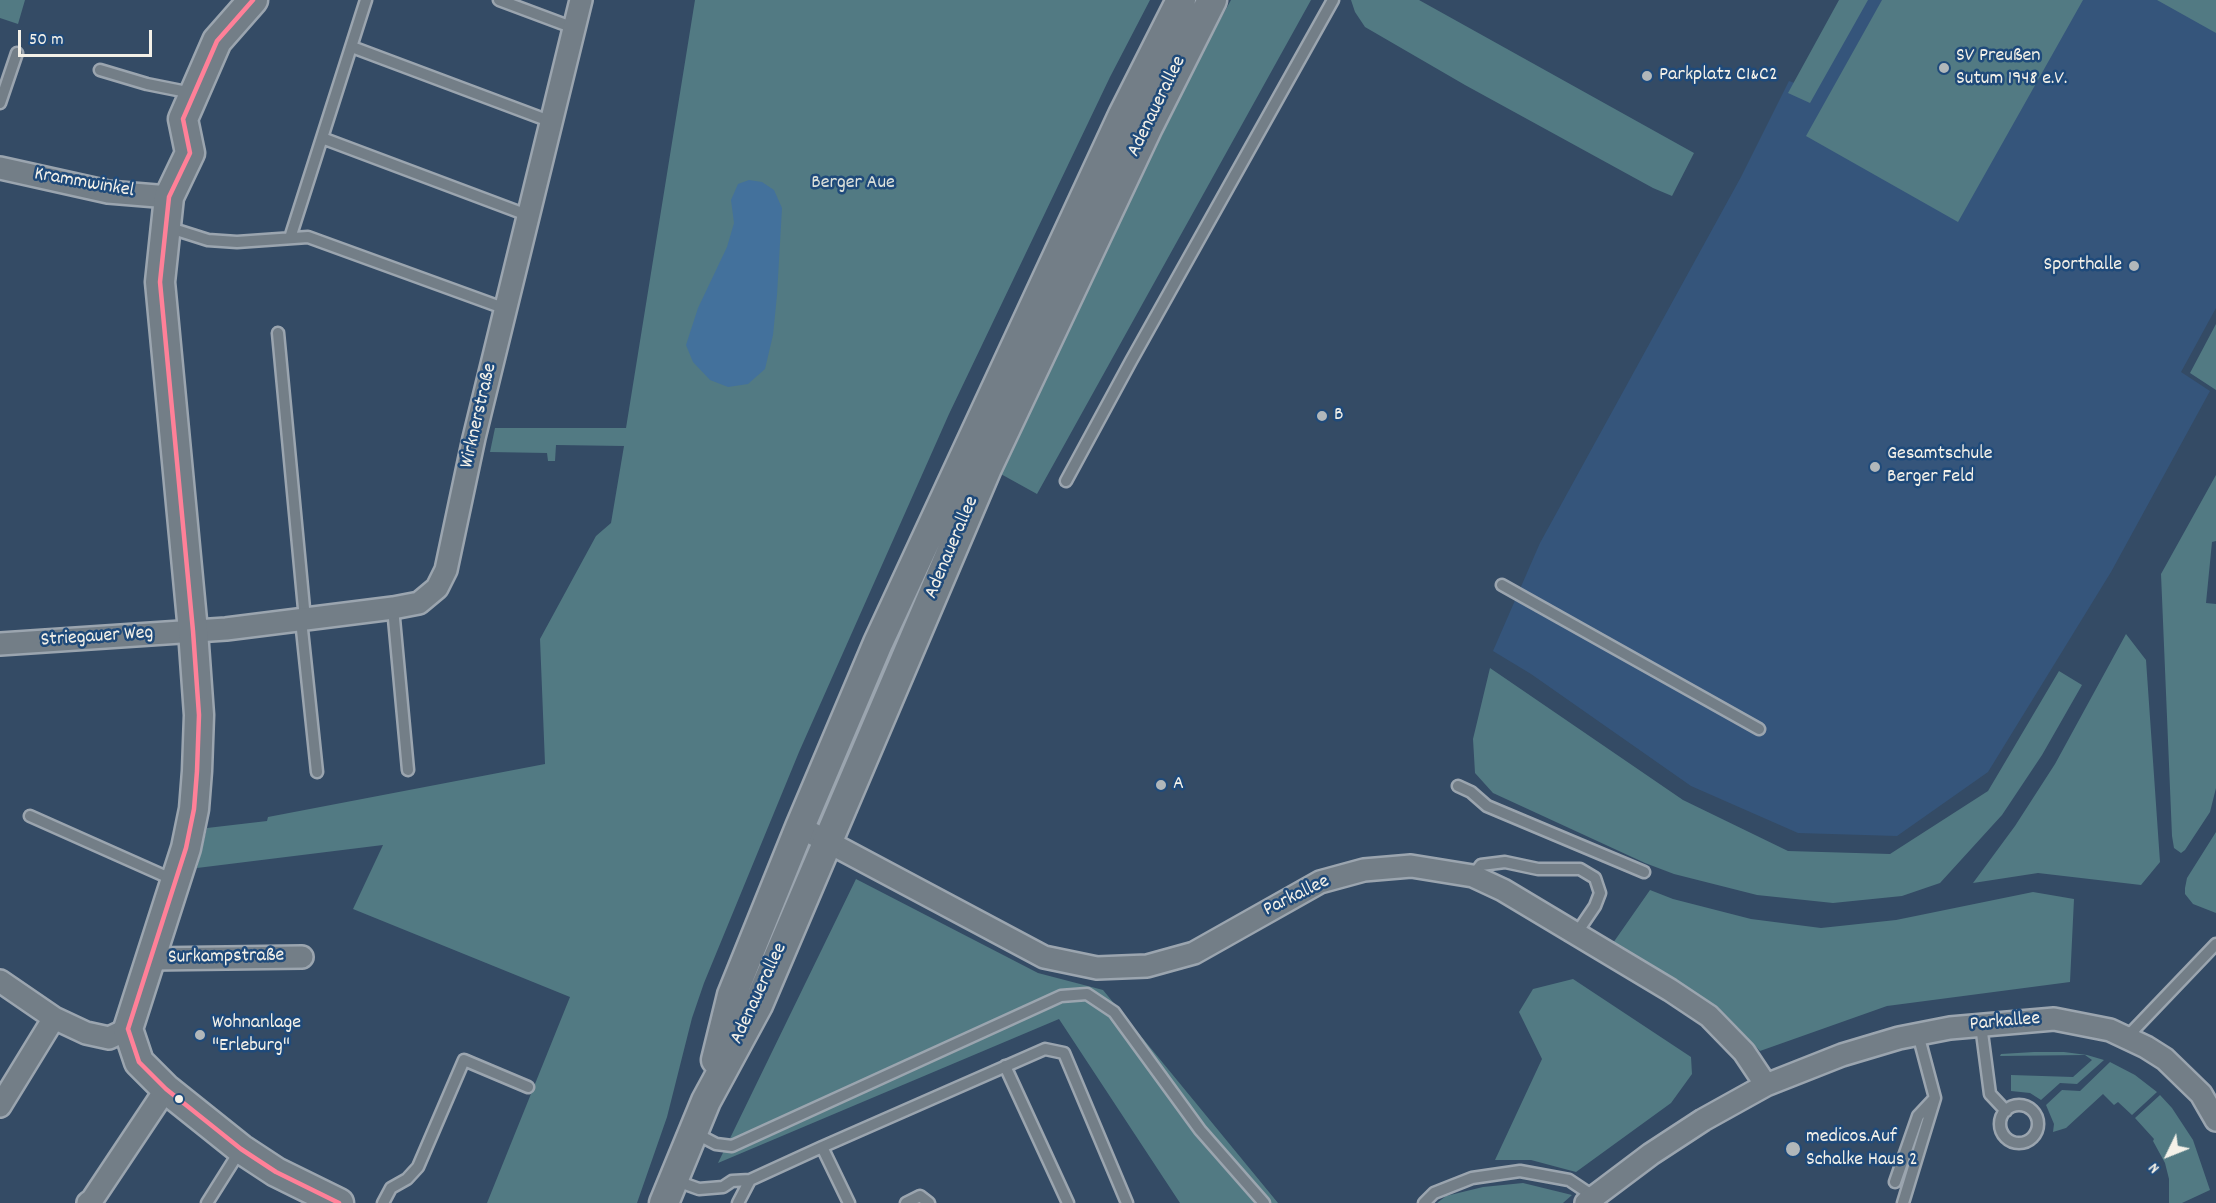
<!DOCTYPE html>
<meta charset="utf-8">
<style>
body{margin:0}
#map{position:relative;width:2216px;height:1203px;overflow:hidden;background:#344b65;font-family:Dekko,sans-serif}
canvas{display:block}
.north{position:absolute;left:2138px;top:1125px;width:60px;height:60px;-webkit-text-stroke:4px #1f4a7a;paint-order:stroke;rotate:227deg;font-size:16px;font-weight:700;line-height:24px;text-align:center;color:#f4f1e8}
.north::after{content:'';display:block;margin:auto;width:21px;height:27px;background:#f4f1e8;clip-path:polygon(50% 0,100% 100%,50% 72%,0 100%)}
.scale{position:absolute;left:18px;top:30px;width:134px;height:27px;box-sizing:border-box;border:3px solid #f4f1e8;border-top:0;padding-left:8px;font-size:18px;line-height:21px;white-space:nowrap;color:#f4f1e8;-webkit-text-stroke:4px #1f4a7a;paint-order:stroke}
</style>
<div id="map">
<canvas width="2216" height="1203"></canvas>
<div class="north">N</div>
<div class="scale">50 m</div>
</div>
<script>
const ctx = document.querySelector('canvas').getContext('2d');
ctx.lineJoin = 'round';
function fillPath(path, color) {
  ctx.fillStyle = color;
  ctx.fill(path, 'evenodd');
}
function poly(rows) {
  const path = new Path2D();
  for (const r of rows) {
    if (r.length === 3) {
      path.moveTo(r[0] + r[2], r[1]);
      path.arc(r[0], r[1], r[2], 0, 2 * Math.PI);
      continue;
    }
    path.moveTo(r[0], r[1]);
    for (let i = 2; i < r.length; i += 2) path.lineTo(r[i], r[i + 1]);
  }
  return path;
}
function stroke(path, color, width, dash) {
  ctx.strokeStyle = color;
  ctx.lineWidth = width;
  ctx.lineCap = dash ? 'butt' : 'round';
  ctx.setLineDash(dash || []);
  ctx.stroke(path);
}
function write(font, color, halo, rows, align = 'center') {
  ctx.font = font + ' Dekko,sans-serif';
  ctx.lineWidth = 5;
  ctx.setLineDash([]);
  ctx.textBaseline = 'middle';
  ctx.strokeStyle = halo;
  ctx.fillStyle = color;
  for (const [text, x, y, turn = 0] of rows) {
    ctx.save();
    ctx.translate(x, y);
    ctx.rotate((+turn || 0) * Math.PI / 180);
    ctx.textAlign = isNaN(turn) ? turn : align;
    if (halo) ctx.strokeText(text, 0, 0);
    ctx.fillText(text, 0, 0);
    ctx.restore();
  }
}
const built = poly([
 [1862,0,2179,0,2216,21,2216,308,2181,372,2210,391,2111,572,1988,772,1897,836,1798,833,1691,786,1531,674,1493,651,1540,543,1741,177,1789,81,1811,89]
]);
const green = poly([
 [0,0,25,0,18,24,0,18],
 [695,0,1150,0,1110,77,949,414,799,752,704,983,692,1018,667,1117,637,1203,487,1203,570,997,353,909,383,845,197,868,207,828,267,821,268,817,545,764,540,639,596,536,611,523,624,446,556,445,555,461,548,461,547,453,490,452,495,428,626,428],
 [1231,0,1311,0,1037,494,999,473,1185,84],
 [1351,0,1419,0,1694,153,1672,196,1653,188,1465,85,1365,27,1355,12],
 [1839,0,1868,0,1810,103,1788,93],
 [1882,0,2083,0,1958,222,1806,136],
 [2157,0,2216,0,2216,33],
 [2216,324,2216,390,2190,373],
 [2216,475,2216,541,2212,542,2206,603,2216,604,2216,788,2210,812,2185,850,2181,853,2174,848,2172,836,2161,574],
 [2126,634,2146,660,2160,862,2141,885,2038,873,1973,883,2015,826,2055,764],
 [1490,668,1683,800,1788,851,1890,854,1988,791,2059,671,2082,685,2042,755,2002,815,1940,883,1902,896,1833,903,1757,895,1674,874,1645,863,1493,793,1475,773,1473,739],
 [2216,832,2216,913,2193,904,2185,894,2185,888,2187,878],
 [856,879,1038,973,1103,990,1278,1203,1180,1203,1059,1019,718,1163],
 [1650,890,1673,899,1751,919,1821,928,1896,920,2033,892,2074,899,2070,982,1887,1006,1760,1051,1718,1007,1613,943],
 [1573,979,1691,1057,1692,1074,1671,1103,1576,1172,1531,1160,1495,1160,1542,1059,1519,1012,1533,989],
 [2034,1052,2064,1052,2087,1055,2104,1060,2077,1084,2060,1083,2041,1100,2030,1093,2011,1091,2011,1075,2073,1077,2092,1060,2085,1055,2000,1056,2001,1054],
 [2110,1062,2135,1075,2157,1092,2132,1115,2118,1102,2114,1105,2103,1094,2066,1128,2053,1132,2054,1124,2046,1105,2062,1090,2080,1091],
 [2160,1095,2172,1108,2193,1140,2210,1190,2182,1203,2169,1203,2169,1179,2165,1163,2153,1141,2154,1139,2135,1118],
 [1523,1183,1572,1195,1563,1203,1437,1203,1446,1196,1483,1187]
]);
const water = poly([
 [749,180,762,182,774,190,782,208,777,295,773,335,765,369,748,384,728,387,710,380,693,362,686,345,698,308,727,247,734,223,731,200,738,184]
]);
const lane = poly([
 [499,0,574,28],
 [352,47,552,122],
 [100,70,147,84,192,93],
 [0,103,17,53],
 [322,138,527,215],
 [167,227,208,240,237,242,308,237,506,309],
 [290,238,366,0],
 [278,333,305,619],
 [1066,481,1131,361,1333,0],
 [1502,585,1759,729],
 [393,608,408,770],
 [301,620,317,772],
 [1458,786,1471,792,1487,806,1644,872],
 [30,816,176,881],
 [1473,876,1481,865,1505,862,1538,869,1580,869,1595,878,1600,893,1595,906,1576,934],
 [1981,1025,1990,1094,2006,1111],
 [2127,1037,2216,944],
 [1005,1066,1068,1203],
 [2019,1124,19],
 [693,1132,716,1144,732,1146,1061,996,1087,994,1114,1012,1200,1130,1264,1203],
 [822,1147,1045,1049,1064,1053,1127,1203],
 [674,1180,699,1189,723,1187,732,1181,750,1180,822,1147,849,1203],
 [1895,1182,1918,1116,1933,1100],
 [207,1203,241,1149],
 [383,1203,391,1188,407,1179,418,1167,464,1060,528,1087],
 [738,1203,750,1180],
 [906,1203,920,1196,929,1203],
 [1424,1203,1434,1193,1472,1178,1520,1171,1569,1180,1593,1196],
 [1903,1203,1935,1098,1918,1034]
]);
const street = poly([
 [0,168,108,192,169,197],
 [0,644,226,629,393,608,419,603,437,588,446,570,474,438,581,0],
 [800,827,1044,957,1097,968,1147,966,1194,953,1320,882,1364,870,1411,866,1473,876,1503,890,1670,990,1709,1016,1744,1052,1766,1085],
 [151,959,302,957],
 [0,981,54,1018,86,1033,109,1038,128,1029],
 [0,1106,54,1018],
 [88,1203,92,1200,166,1089],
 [1586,1203,1651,1154,1703,1120,1766,1085,1842,1055,1899,1038,1950,1028,2054,1019,2110,1030,2146,1047,2165,1059,2201,1094,2216,1120]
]);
const secondary = poly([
 [253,0,217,41,183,119,190,153,169,197,160,282,193,631,199,715,197,771,194,809,186,848,128,1029,139,1062,166,1089,241,1149,276,1172,339,1203],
 [716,1060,732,995,800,827,878,643,1123,115,1181,0],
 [664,1203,706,1101,758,1005,987,468,1148,127,1212,0]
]);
const bus1 = poly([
 [128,1029,186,848,194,809,197,771,199,715,193,631,160,282,169,197,190,153,183,119,217,41,253,0],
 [128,1029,139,1062,166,1089,241,1149,276,1172,339,1203]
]);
const markers = [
 [1944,68,6,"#b1b7ba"],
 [1647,76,6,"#b1b7ba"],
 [2134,266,6,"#b1b7ba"],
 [1322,416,6,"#b1b7ba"],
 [1875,467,6,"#b1b7ba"],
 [1161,785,6,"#b1b7ba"],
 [200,1035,6,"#b1b7ba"],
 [179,1099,5,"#f4f1e8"],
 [1793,1149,8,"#b1b7ba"]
];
const poiNames = [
 ["SV Preußen",1956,57],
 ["Sutum 1948 e.V.",1956,80],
 ["Parkplatz C1&C2",1659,76],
 ["Sporthalle",2122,266,"right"],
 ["B",1334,416],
 ["Gesamtschule",1887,455],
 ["Berger Feld",1887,478],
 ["A",1173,785],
 ["Wohnanlage",212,1024],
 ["\"Erleburg\"",212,1047],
 ["medicos.Auf",1806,1138],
 ["Schalke Haus 2",1806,1161]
];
const streetNames = [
 ["Adenauerallee",1158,107,-64],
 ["Krammwinkel",84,184,10],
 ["Wirknerstraße",480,416,-77],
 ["Adenauerallee",953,548,-67],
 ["Striegauer Weg",97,638,-4],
 ["Parkallee",1297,897,-26],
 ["Surkampstraße",226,958,-1],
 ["Adenauerallee",760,994,-65],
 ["Parkallee",2005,1023,-5]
];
const parkNames = [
 ["Berger Aue",853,184]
];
fillPath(built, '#35557b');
fillPath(green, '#527a83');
fillPath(water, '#43719c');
stroke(lane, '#9ba5af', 15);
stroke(street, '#9ba5af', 26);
stroke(secondary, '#9ba5af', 33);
stroke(lane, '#737e87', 10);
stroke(street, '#737e87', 21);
stroke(secondary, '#737e87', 28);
stroke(bus1, '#ff8098', 4.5);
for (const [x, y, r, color] of markers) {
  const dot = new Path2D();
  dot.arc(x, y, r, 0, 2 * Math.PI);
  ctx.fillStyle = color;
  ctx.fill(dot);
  stroke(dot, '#1f4a7a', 2);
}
write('20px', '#f4f1e8', '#1f4a7a', poiNames, 'left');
write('20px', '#f4f1e8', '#1f4a7a', streetNames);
write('20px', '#dce0da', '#1f4a7a', parkNames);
</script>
